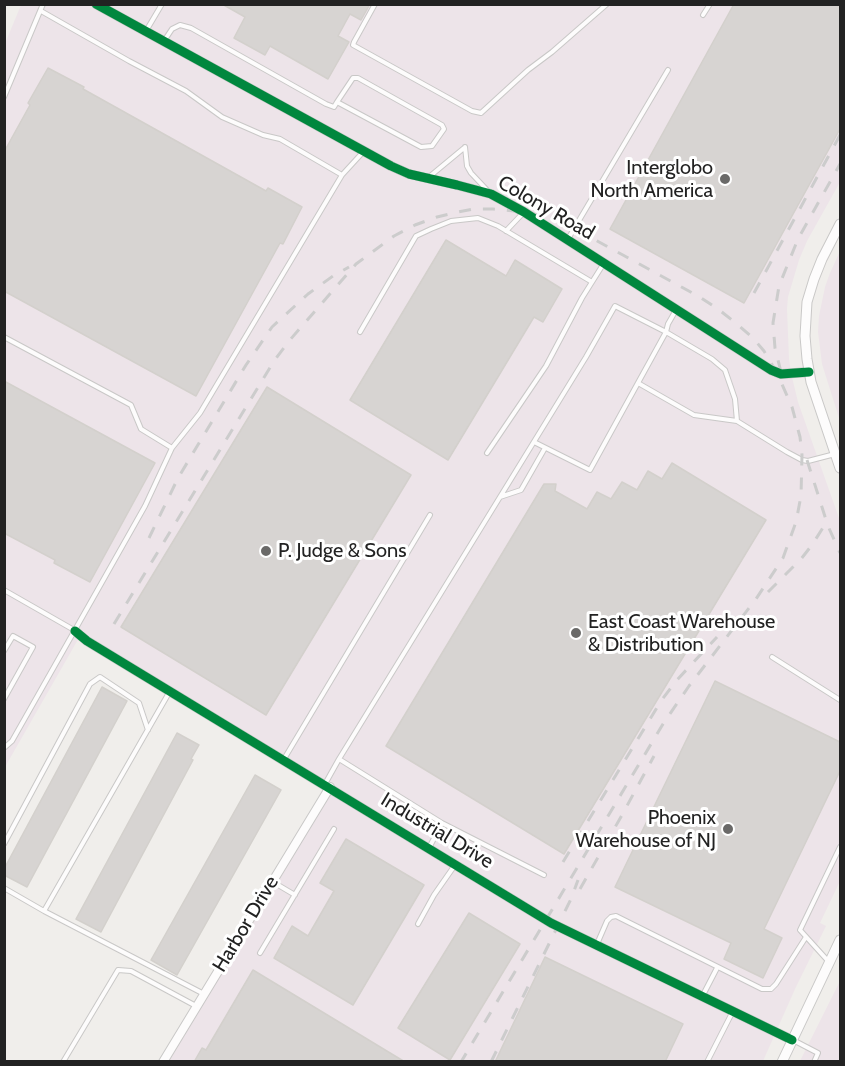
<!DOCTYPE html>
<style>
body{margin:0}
#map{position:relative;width:845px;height:1066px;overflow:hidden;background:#f0eeeb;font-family:Cabin,sans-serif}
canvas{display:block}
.frame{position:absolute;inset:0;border:6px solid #222;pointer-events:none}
</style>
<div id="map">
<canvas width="845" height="1066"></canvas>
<div class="frame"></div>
</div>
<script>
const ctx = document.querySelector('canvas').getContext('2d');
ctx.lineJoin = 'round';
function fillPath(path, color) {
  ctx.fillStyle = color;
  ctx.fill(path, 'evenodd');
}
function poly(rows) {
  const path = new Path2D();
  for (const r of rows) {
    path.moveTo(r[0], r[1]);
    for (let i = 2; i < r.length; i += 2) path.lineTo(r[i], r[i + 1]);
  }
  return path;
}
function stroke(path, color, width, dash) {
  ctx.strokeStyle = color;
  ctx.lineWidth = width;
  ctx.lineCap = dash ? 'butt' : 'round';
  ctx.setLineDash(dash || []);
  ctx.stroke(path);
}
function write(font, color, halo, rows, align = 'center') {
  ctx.font = font + ' Cabin,sans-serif';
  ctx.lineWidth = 6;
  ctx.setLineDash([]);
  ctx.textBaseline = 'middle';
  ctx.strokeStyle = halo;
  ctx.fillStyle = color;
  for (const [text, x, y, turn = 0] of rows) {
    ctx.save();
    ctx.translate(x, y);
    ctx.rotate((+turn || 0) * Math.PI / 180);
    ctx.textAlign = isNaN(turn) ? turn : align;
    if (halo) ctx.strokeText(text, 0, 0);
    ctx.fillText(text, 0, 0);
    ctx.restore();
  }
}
const industrial = poly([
 [21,5,840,5,840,182,807,241,799,260,788,297,787,309,789,359,791,373,798,402,840,521,840,881,820,923,826,926,795,989,763,1061,162,1061,326,785,80,636,5,767,4,46],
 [840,251,840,421,822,364,818,332,819,316,825,287,830,273],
 [840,981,840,1061,800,1061]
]);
const building = poly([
 [222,4,370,4,361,20,350,14,338,36,349,42,328,79,270,46,265,55,234,38,245,17,222,4],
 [734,4,835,4,840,7,840,129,744,303,610,229,734,4],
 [48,68,84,87,83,89,266,191,268,188,302,207,283,244,280,243,196,396,4,291,4,152,30,105,28,103,48,68],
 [446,240,506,276,515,260,562,289,543,322,534,317,448,460,350,400,446,240],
 [4,381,155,463,90,582,54,563,55,560,4,533,4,381],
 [267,387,411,475,266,715,121,627,267,387],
 [672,463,766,520,564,854,386,746,544,484,556,484,555,491,587,509,597,492,611,499,622,482,637,490,648,471,662,479,672,463],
 [715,681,840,742,840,771,764,929,782,938,763,978,724,959,731,943,615,887,715,681],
 [102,687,127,701,27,887,4,875,4,869,102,687],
 [177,733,199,745,191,759,193,760,101,932,76,919,177,733],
 [255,775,281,790,177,975,151,960,255,775],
 [346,839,424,885,353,1005,274,958,292,926,308,936,334,891,320,883,346,839],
 [469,913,520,944,450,1060,398,1028,469,913],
 [545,957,683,1024,665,1062,495,1062,545,957],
 [253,970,405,1062,194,1062,202,1048,206,1050,253,970]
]);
const service = poly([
 [375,4,354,42,353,45,472,111,481,113,528,70,552,52,607,4],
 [41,11,129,61,186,91,222,117,263,135,280,139,342,175],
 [703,15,710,4],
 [146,31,162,4],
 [164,41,172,29,180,25,191,28,326,104,334,107,337,102,421,147,432,146,444,129,442,125,358,78,353,78,337,102],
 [4,97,43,4],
 [465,147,467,166,471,173,488,191],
 [429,177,464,148],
 [506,231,524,212],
 [568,239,668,70],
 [360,332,416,236,431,229,451,221,478,218,498,226,592,282],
 [4,337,131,405,141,429,172,448],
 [638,383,694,415,737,421,787,452,802,460,808,461,835,454],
 [534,442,590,470,666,332,668,324,676,310],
 [487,453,546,366,582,298,604,263],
 [500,497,521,490,545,448],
 [4,590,74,630],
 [4,651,13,636,33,647,4,699],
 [772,657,840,700],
 [170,691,44,911,204,994],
 [4,748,12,741,97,591,145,506,172,448,200,413,342,175,364,151],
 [284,759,430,515],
 [339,759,442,823,544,875],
 [325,784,339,759,586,357,615,306,666,332,712,359,725,370,735,399,737,421],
 [4,844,90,684,100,677,139,703,148,730],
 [429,848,442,823],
 [273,882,295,895],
 [4,888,44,911],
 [418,924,434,895,455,865],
 [597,944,607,921,611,917,616,916,762,989,771,989,776,984,806,937],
 [260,953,334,829],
 [829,962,800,930,840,847],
 [703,995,717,968],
 [793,1040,818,1053,814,1062],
 [63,1062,118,970,131,971,196,1006],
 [707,1062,733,1011]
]);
const minor = poly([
 [96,4,391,166,409,174,457,185,491,194,524,212,771,370,781,374,809,372],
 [75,631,87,641,551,923,792,1040],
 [163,1062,330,787]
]);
const tertiary = poly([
 [840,224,822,259,814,279,807,302,805,336,807,359,811,382,840,468],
 [782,1062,840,940]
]);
const rail = poly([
 [754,293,840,135],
 [781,372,775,348,773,323,779,286,798,239,840,164],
 [807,460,828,526,840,553],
 [149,538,178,478,246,365,272,327,308,294,333,276,349,267],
 [768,592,801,559,812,545,824,526],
 [114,624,274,361,289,341,356,264,394,236,415,225,437,217,458,212,474,209,493,209,524,212,542,216,566,224,698,296,718,309,737,324,753,338,764,351,777,373,792,407,800,437,802,455,801,496,796,522,783,558,756,599,689,686,663,724,461,1062],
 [563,862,661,701,676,681,717,637],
 [580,889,622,815,654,756],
 [491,1062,571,899,578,880]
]);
const cycleway = poly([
 [96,4,391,166,409,174,457,185,491,194,524,212,771,370,781,374,809,372],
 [75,631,87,641,551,923,792,1040]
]);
const markers = [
 [725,179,6,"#6a6968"],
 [266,551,6,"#6a6968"],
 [576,633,6,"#6a6968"],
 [728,829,6,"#6a6968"]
];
const poiNames = [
 ["Interglobo",713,168],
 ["North America",713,191],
 ["P. Judge & Sons",278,551,"left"],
 ["East Coast Warehouse",588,622,"left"],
 ["& Distribution",588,645,"left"],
 ["Phoenix",716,818],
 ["Warehouse of NJ",716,841]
];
const streetNames = [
 ["Colony Road",546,208,30],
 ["Industrial Drive",437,831,31],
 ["Harbor Drive",246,924,-59]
];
fillPath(industrial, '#ede4e9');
fillPath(building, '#d7d4d2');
stroke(building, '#d3d0cc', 1.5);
stroke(service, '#c9c8c7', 6);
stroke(minor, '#c9c8c7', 10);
stroke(tertiary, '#c9c8c7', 11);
stroke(service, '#fdfcfc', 4);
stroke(minor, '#fdfcfc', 8);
stroke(tertiary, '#fdfcfc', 9);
stroke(rail, '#ccc', 3, [12, 12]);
stroke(cycleway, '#00873e', 9);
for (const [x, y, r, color] of markers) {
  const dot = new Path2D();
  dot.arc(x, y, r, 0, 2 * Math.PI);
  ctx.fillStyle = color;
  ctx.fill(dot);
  stroke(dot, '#fff', 2);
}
write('20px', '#222', '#fff', poiNames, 'right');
write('20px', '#222', '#fff', streetNames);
</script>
